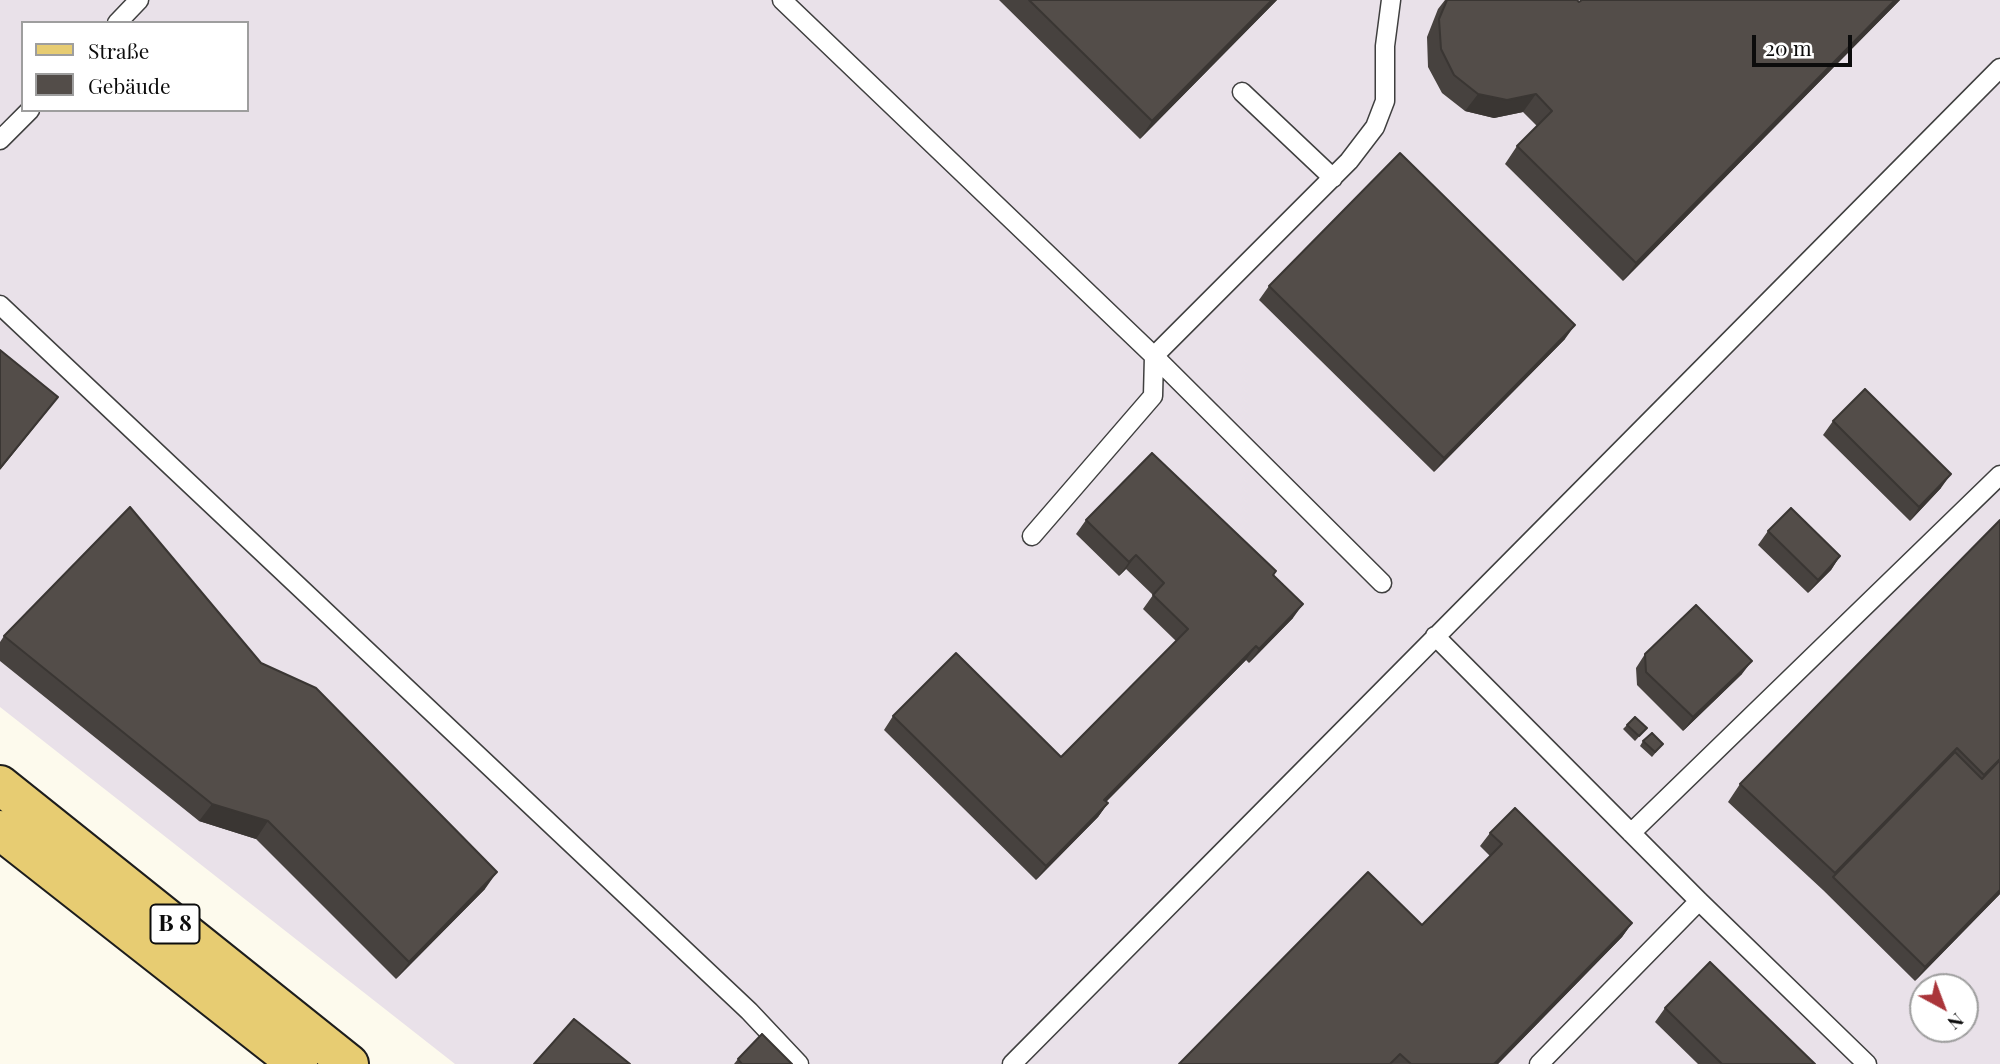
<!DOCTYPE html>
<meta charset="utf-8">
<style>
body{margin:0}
#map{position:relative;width:2000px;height:1064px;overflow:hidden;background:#fdfaed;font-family:"Playfair Display",serif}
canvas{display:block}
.legend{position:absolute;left:21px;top:21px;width:228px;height:91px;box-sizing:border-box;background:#fff;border:2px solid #9e9e9e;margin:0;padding:9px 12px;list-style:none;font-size:21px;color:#0c0c0c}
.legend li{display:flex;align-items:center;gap:14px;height:35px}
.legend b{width:35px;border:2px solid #9e9e9e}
.north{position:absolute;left:1909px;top:973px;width:70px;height:70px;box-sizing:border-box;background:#fff;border:2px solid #9e9e9e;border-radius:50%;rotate:139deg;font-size:19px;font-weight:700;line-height:28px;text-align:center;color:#0c0c0c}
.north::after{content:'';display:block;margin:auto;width:24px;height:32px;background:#aa353a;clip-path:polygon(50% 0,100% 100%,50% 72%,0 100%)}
.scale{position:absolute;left:1752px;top:35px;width:100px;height:32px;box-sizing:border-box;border:4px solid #0c0c0c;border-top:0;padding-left:9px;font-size:21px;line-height:24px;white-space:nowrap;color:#0c0c0c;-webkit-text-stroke:5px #fff;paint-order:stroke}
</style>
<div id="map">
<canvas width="2000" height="1064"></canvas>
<ul class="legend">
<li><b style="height:9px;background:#e7cc72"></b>Straße</li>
<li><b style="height:19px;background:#534d49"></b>Gebäude</li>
</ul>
<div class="north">N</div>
<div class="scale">20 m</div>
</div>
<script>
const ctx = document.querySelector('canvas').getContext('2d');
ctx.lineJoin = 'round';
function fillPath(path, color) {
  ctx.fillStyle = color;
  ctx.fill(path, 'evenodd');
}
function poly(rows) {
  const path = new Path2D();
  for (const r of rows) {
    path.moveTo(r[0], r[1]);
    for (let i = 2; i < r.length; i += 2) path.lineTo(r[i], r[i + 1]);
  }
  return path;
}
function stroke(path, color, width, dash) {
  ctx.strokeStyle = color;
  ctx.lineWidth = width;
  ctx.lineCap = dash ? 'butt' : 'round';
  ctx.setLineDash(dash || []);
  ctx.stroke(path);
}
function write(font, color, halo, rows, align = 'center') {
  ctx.font = font + ' "Playfair Display",serif';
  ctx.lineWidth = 7;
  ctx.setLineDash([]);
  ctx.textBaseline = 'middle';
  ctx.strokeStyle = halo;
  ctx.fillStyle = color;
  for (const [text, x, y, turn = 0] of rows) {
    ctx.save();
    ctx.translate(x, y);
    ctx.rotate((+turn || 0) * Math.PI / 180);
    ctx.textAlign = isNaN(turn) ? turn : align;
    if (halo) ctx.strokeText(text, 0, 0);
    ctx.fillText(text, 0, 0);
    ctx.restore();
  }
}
const industrial = poly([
 [0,0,2000,0,2000,1064,455,1064,0,707],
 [23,23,247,23,247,110,23,110],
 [1923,987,1965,987,1965,1029,1923,1029]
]);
const lane = poly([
 [782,0,1154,356,1382,583],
 [117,23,139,0],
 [1242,92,1333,178],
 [0,140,30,110],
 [0,305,749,1011,799,1064],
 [1032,536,1153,396,1154,356,1349,161,1375,127,1385,101,1385,46,1391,0],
 [1435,636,1699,901,1867,1064],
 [1631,833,2000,475],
 [1012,1064,2000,68],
 [1539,1064,1699,901]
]);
const primary = poly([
 [0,785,349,1064],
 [0,830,298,1064]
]);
const wall = poly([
 [999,0,1277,0,1140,139],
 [1445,0,1577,0,1579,2,1900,0,1623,281,1505,164,1517,146,1537,126,1523,112,1494,118,1465,111,1442,93,1428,67,1427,37,1438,9],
 [1269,286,1565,339,1434,472,1259,300],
 [1833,421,1941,488,1910,521,1823,435],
 [1086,520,1276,571,1274,575,1293,618,1249,663,1246,660,1106,802,1108,803,1098,817,1036,880,884,730,893,716,1061,757,1176,641,1143,609,1153,595,1126,569,1119,576,1076,534],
 [2000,520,2000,894,1915,981,1823,890,1728,802,1740,784],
 [1768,531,1840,556,1831,570,1808,593,1758,545],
 [4,636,261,663,485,889,396,979,256,839,199,821,0,661,0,642],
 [1645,654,1742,674,1683,731,1637,685,1636,668],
 [1627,725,1647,728,1635,741,1623,729],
 [1643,741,1663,744,1652,757,1640,746],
 [1490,833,1632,923,1622,937,1498,1064,1179,1064,1422,925,1490,856,1480,846],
 [1665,1008,1815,1064,1698,1064,1655,1022],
 [738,1059,792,1064,734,1064]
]);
const shadedWall = poly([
 [1272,0,1277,0,1140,139,1152,121],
 [1895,0,1900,0,1623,281,1636,263],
 [1478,94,1536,94,1523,112,1494,118,1465,111],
 [1575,325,1565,339,1434,472,1444,458],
 [58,397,48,410,0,470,0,468],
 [1951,474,1941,488,1910,521,1919,507],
 [1136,555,1126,569,1119,576,1129,562],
 [1840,556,1831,570,1808,593,1818,580],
 [1303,604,1293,618,1249,663,1259,649],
 [1256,646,1246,660,1094,814,1104,800],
 [1752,661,1742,674,1683,731,1693,717],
 [1108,803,1098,817,1036,880,1046,866],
 [212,804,268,821,256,839,199,821],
 [497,872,485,889,396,979,409,962],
 [2000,890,2000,894,1915,981,1925,967],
 [1632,923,1622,937,1498,1064,1494,1064]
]);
const building = poly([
 [1029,0,1272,0,1152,121,1029,0],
 [1447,0,1577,0,1579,2,1582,0,1895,0,1636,263,1517,146,1552,111,1536,94,1507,100,1478,94,1454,75,1441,49,1439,19,1447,0],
 [1400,153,1575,325,1444,458,1269,286,1400,153],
 [0,350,58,397,0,468,0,350],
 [1865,389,1951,474,1919,507,1833,421,1865,389],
 [1152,453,1276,571,1273,575,1303,604,1259,649,1256,646,1104,800,1108,803,1046,866,893,716,956,653,1061,757,1188,629,1153,595,1164,583,1136,555,1129,562,1086,520,1152,453],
 [130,507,261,663,316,688,497,872,409,962,268,821,212,804,4,636,130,507],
 [1791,508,1840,556,1818,580,1768,531,1791,508],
 [2000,520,2000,759,1984,775,1957,748,1835,873,1740,784,2000,520],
 [1696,605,1752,661,1693,717,1646,672,1645,654,1696,605],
 [1635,717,1647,728,1639,736,1627,725,1635,717],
 [1652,733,1663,744,1655,752,1643,741,1652,733],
 [1955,752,1982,779,2000,760,2000,890,1925,967,1833,877,1955,752],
 [1515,808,1632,923,1494,1064,1411,1064,1400,1054,1390,1064,1179,1064,1368,872,1422,925,1502,844,1490,833,1515,808],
 [1710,962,1815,1064,1722,1064,1665,1008,1710,962],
 [574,1019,630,1064,534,1064,574,1019],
 [762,1034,792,1064,742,1064,738,1059,762,1034]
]);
const shields = [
 [175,924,49]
];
const shieldNames = [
 ["B 8",175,924]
];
fillPath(industrial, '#e9e1e9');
stroke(lane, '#3f3f3f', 21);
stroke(primary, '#1d1d1d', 42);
stroke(lane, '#fff', 18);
stroke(primary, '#e7cc72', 38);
fillPath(wall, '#47423f');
fillPath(shadedWall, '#3a3633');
fillPath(building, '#534d49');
stroke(building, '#3a3633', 2);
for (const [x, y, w] of shields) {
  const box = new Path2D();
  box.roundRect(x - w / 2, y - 19.5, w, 39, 5);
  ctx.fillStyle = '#fff';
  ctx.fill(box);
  stroke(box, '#0c0c0c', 2);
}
write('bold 23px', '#0c0c0c', null, shieldNames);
</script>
